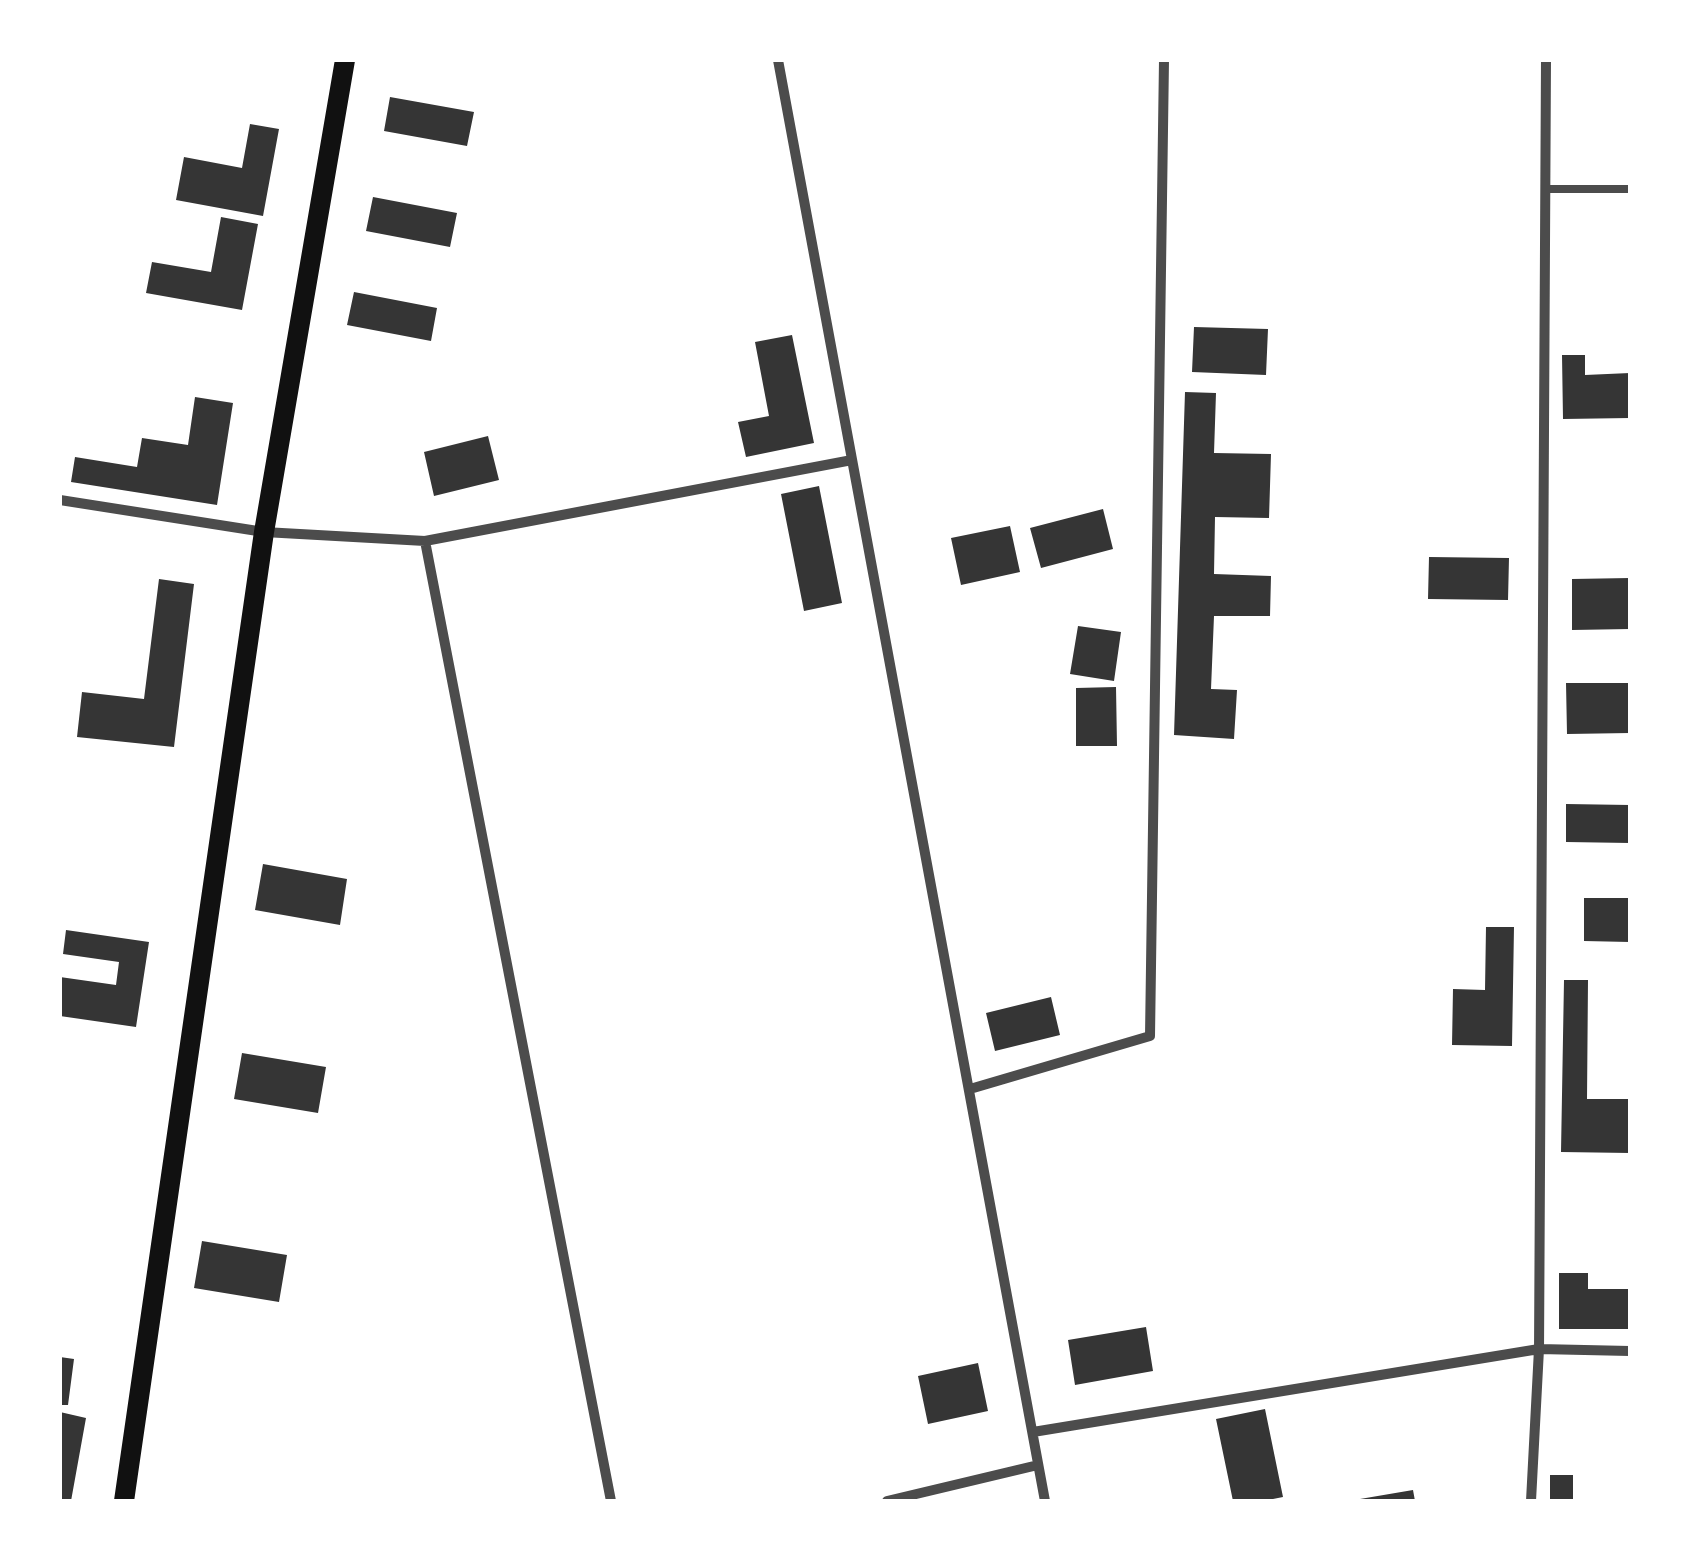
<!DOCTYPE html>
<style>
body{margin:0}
#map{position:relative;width:1690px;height:1561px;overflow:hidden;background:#fff;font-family:Arial,sans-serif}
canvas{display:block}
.frame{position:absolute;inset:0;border:62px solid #fff;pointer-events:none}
</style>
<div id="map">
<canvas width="1690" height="1561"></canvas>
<div class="frame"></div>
</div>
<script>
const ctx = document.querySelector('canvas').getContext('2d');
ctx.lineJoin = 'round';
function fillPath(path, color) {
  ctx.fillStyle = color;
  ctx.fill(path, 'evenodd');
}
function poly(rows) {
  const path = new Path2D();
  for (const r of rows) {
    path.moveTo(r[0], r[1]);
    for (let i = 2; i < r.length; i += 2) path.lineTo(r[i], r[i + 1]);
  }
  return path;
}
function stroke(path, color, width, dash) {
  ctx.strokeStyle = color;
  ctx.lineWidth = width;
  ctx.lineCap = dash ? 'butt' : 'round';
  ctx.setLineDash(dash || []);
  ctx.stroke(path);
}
const building = poly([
 [390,97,474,112,467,146,384,131],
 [250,124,279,129,263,216,176,200,184,157,242,168],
 [373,197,457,213,450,247,366,231],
 [221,217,258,224,242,310,146,293,152,262,211,272],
 [354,292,437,308,431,341,347,325],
 [1194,327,1268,329,1266,375,1192,372],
 [792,335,814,443,746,457,738,422,769,416,755,342],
 [1562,355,1585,355,1585,375,1630,373,1630,418,1563,419],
 [1185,392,1216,393,1214,453,1271,454,1269,518,1215,517,1214,574,1271,576,1270,616,1214,616,1211,689,1237,690,1234,739,1174,735],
 [195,397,233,403,217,505,71,482,75,457,137,467,142,438,188,445],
 [488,436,499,480,434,496,424,452],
 [819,486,842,603,804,611,781,494],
 [1103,509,1113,549,1041,568,1030,528],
 [1010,526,1020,572,961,585,951,538],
 [1429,557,1509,558,1508,600,1428,599],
 [1630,578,1630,629,1572,630,1572,579],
 [159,579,194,584,174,747,77,737,82,692,144,699],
 [1078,626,1121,632,1114,681,1070,674],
 [1566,683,1630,683,1630,733,1567,734],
 [1116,687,1117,746,1076,746,1076,688],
 [1566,804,1630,805,1630,843,1566,842],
 [263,864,347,879,340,925,255,910],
 [1584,898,1630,898,1630,942,1584,941],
 [1486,927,1514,927,1512,1046,1452,1045,1453,989,1485,990],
 [66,930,149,942,136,1027,60,1016,60,977,116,985,119,962,63,954],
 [1564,980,1588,980,1587,1099,1630,1099,1630,1153,1561,1152],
 [1051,997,1060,1035,995,1051,986,1013],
 [242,1053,326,1067,318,1113,234,1099],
 [202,1241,287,1255,279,1302,194,1288],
 [1559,1273,1588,1273,1588,1289,1630,1289,1630,1329,1559,1329],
 [1146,1327,1153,1371,1075,1385,1068,1340],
 [60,1357,74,1359,68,1405,60,1405],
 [978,1363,988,1411,928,1424,918,1376],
 [1265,1409,1283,1497,1263,1501,1233,1501,1216,1419],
 [60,1412,86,1418,71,1501,60,1501],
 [1550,1475,1573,1475,1573,1501,1550,1501],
 [1413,1490,1415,1501,1360,1501,1360,1499]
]);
const service = poly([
 [1545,189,1630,189]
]);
const minor = poly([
 [778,60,1045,1501],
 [60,500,264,532,425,541,852,460],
 [425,541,611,1501],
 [970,1089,1150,1036,1164,60],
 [1033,1432,1539,1349,1630,1351],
 [887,1501,1038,1465],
 [1531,1501,1539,1349,1546,60]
]);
const secondary = poly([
 [124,1501,264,532,345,60]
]);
fillPath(building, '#353535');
stroke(service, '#4c4c4c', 8);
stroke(minor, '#4c4c4c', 10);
stroke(secondary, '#111', 20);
</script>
